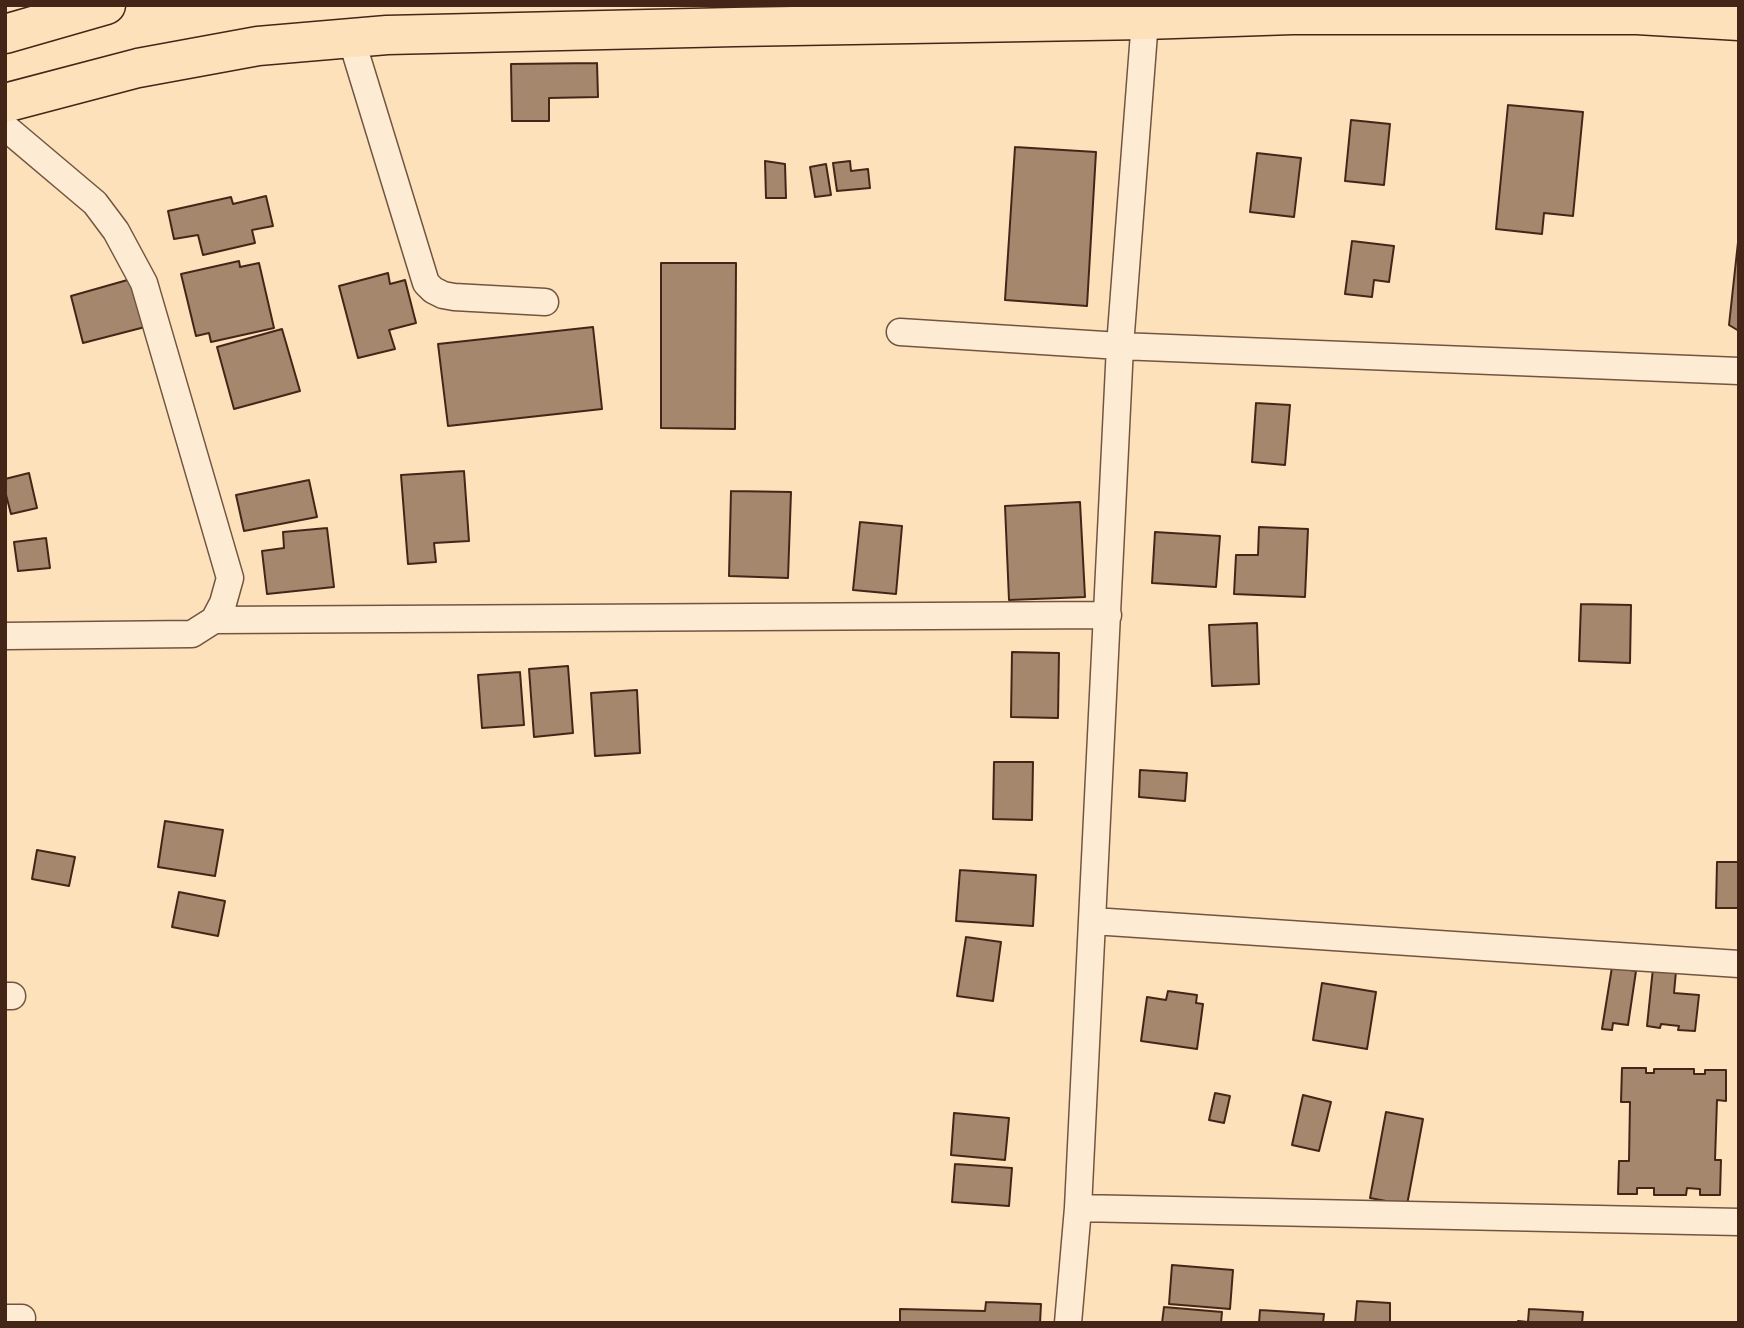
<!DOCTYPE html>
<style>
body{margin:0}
#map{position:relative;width:1744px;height:1328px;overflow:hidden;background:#fce1bb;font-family:"IM FELL French Canon",serif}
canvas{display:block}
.frame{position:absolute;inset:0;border:7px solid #442618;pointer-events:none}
</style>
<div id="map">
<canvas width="1744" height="1328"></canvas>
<div class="frame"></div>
</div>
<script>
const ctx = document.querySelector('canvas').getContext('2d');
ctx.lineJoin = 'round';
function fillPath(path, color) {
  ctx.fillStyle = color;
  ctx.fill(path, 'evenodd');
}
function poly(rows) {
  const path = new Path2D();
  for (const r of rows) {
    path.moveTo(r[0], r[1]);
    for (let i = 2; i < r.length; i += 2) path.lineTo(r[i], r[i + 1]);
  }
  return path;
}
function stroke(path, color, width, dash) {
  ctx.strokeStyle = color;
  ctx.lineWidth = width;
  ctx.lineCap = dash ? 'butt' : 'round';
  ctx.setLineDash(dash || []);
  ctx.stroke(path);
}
const building = poly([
 [597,63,598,97,549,98,549,121,512,121,511,64,597,63],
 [1508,105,1583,112,1573,216,1544,213,1542,234,1496,229,1508,105],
 [1351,120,1390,124,1384,185,1345,181,1351,120],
 [1015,147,1096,152,1087,306,1005,300,1015,147],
 [1257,153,1301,158,1294,217,1250,212,1257,153],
 [765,161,785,164,786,198,766,198,765,161],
 [850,161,851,171,868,169,870,188,837,191,833,163,850,161],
 [826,164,831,195,815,197,810,167,826,164],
 [266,196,273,226,252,230,255,243,203,255,198,235,174,239,168,211,231,197,233,204,266,196],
 [1739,233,1739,331,1729,325,1739,233],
 [1352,241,1394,246,1389,282,1374,280,1372,297,1345,294,1352,241],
 [239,261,240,267,259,263,274,328,211,342,209,333,196,336,181,274,239,261],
 [661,263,736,263,735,429,661,428,661,263],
 [388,273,390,284,405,280,416,323,389,330,395,349,358,358,339,286,388,273],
 [131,279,145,327,83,343,71,296,131,279],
 [593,327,602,409,448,426,438,344,593,327],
 [282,329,300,391,234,409,217,347,282,329],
 [1256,403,1290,405,1285,465,1252,462,1256,403],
 [464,471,469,541,434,543,436,562,408,564,401,475,464,471],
 [29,473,37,508,11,514,5,491,5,479,29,473],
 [309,480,317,517,244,531,236,495,309,480],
 [731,491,791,492,788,578,729,576,731,491],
 [1080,502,1085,597,1009,600,1005,506,1080,502],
 [860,522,902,526,896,594,853,590,860,522],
 [1259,527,1308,529,1305,597,1234,594,1236,555,1258,555,1259,527],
 [327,528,334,587,267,594,262,551,284,548,283,532,327,528],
 [1155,532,1220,536,1216,587,1152,583,1155,532],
 [46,538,50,568,18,571,14,542,46,538],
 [1581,604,1631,605,1630,663,1579,661,1581,604],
 [1257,623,1259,684,1212,686,1209,625,1257,623],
 [1012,652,1059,653,1058,718,1011,717,1012,652],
 [568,666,573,733,534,737,529,669,568,666],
 [520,672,524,725,482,728,478,675,520,672],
 [637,690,640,753,595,756,591,693,637,690],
 [994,762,1033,762,1032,820,993,819,994,762],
 [1140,770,1187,773,1185,801,1139,797,1140,770],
 [165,821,223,830,215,876,158,867,165,821],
 [37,850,75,857,69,886,32,879,37,850],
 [1717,862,1739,862,1739,908,1716,908,1717,862],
 [960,870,1036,875,1033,926,956,921,960,870],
 [179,892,225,901,218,936,172,927,179,892],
 [966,937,1001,942,993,1001,957,996,966,937],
 [1612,967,1636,971,1628,1025,1613,1023,1612,1030,1602,1029,1612,967],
 [1653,968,1676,971,1674,993,1699,995,1695,1031,1678,1030,1679,1026,1661,1024,1660,1028,1647,1026,1653,968],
 [1322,983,1376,992,1367,1049,1313,1040,1322,983],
 [1168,991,1197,995,1196,1003,1203,1004,1197,1049,1141,1041,1147,997,1166,1000,1168,991],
 [1622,1068,1646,1068,1646,1073,1654,1073,1654,1069,1694,1069,1694,1074,1705,1074,1705,1070,1726,1070,1726,1101,1717,1100,1715,1160,1721,1160,1720,1195,1700,1195,1700,1189,1687,1188,1686,1195,1654,1195,1654,1188,1637,1188,1637,1194,1618,1194,1619,1161,1629,1161,1630,1102,1621,1102,1622,1068],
 [1215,1093,1230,1096,1224,1123,1209,1120,1215,1093],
 [1303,1095,1331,1102,1319,1151,1292,1145,1303,1095],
 [1386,1112,1423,1119,1407,1205,1370,1198,1386,1112],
 [954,1113,1009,1118,1005,1160,951,1155,954,1113],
 [955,1164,1012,1168,1009,1206,952,1202,955,1164],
 [1172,1265,1233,1270,1230,1309,1169,1304,1172,1265],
 [1357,1301,1390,1303,1390,1323,1355,1323,1357,1301],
 [986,1302,1041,1304,1040,1323,900,1323,900,1309,985,1311,986,1302],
 [1164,1307,1222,1312,1221,1323,1162,1323,1164,1307],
 [1529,1309,1583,1312,1582,1323,1518,1323,1518,1321,1528,1322,1529,1309],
 [1260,1310,1324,1314,1323,1323,1259,1323,1260,1310]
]);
const minor = poly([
 [351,38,426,283,433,290,443,295,454,297,545,302],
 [5,127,95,203,116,231,144,283,230,578,223,603,214,620,192,634,5,636],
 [900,332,1120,346,1739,371],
 [214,620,1108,615],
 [1093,921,1739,964],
 [5,996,12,996],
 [1078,1208,1739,1222],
 [5,1318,22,1318],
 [1068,1323,1078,1208,1120,346,1145,20]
]);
const trunk = poly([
 [5,34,106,5],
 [5,103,138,68,258,46,387,35,735,27,1145,20,1292,15,1637,15,1739,21]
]);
fillPath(building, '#a4876d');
stroke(building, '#442618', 2);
stroke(minor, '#725541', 29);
stroke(trunk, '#442618', 41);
stroke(minor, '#fdecd3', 26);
stroke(trunk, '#fce1bb', 38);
</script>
